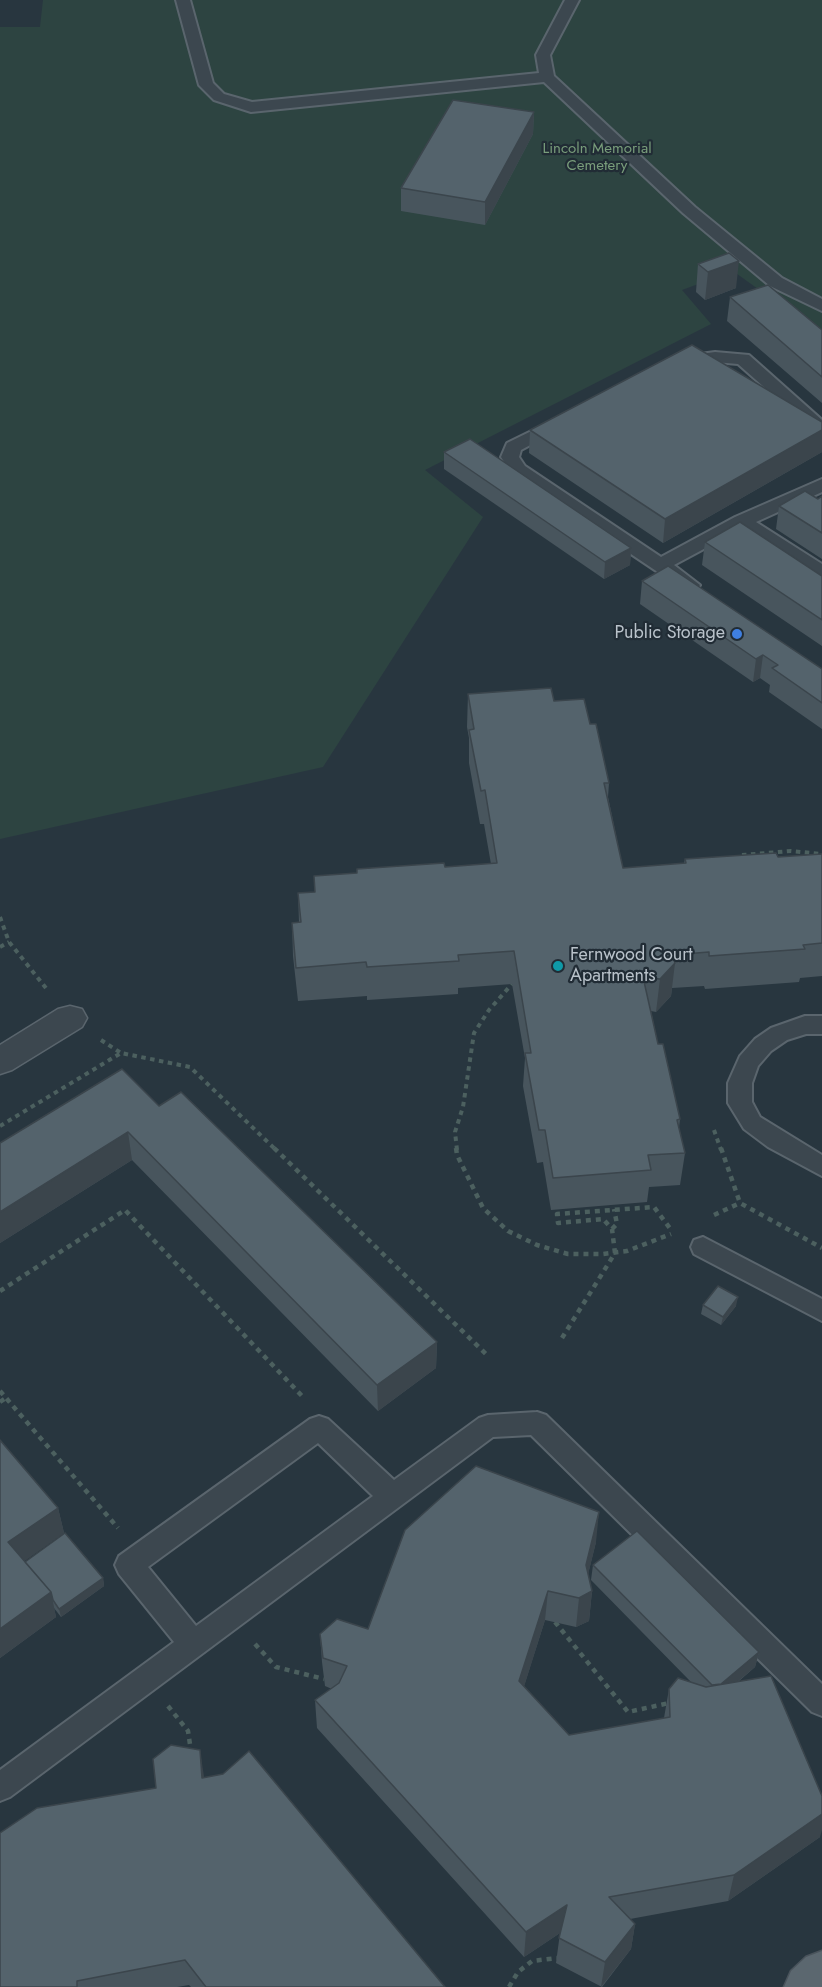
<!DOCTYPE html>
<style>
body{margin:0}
canvas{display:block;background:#28363f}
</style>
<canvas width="822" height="1987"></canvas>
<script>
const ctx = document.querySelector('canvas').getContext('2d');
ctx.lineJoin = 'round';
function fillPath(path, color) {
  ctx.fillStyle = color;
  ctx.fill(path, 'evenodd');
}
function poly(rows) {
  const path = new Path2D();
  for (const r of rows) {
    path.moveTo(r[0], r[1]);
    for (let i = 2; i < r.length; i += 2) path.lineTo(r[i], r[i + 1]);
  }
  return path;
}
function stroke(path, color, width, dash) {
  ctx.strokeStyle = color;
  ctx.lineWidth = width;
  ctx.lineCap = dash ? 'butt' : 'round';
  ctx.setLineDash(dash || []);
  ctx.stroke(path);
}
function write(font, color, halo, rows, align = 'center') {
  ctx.font = font + ' Jost,sans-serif';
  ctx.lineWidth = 4.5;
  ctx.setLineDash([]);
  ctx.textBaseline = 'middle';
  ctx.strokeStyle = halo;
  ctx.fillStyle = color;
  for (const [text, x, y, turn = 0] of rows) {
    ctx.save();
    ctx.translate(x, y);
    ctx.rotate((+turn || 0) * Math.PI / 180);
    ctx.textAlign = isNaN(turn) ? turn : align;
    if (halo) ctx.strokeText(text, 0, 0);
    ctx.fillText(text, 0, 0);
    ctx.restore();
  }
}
const green = poly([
 [43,0,822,0,822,335,733,271,682,290,711,324,425,470,483,517,323,767,0,839,0,27,40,27]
]);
const pathFar1 = poly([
 [742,855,791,851,822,854],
 [0,917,9,942,46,988],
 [0,947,9,942],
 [101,1040,121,1053],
 [0,1126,121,1053,190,1067,276,1150],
 [714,1130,721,1150],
 [457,1150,455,1132,463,1107,474,1033,489,1010,512,984]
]);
const path = poly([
 [274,1148,488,1356],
 [456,1148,457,1155,483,1208,508,1231,537,1245,568,1254,603,1254,627,1251,671,1234],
 [721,1148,740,1203,822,1248],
 [714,1215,740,1203],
 [612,1229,617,1224,614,1209],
 [0,1291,125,1210,303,1397],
 [562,1338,615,1253,612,1229,603,1219,558,1223,557,1214,654,1207,672,1231],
 [0,1391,118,1528],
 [0,1402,6,1398],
 [555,1622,628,1712,669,1703],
 [255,1644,276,1667,324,1679],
 [168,1706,188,1731,191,1751],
 [509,1987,518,1972,532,1961,557,1958]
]);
const service = poly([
 [176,0,190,0,213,83,224,94,252,102,539,73,536,55,565,0,579,0,550,55,554,76,695,207,782,278,822,299,822,311,770,286,683,213,544,82,251,112,214,100,199,85,176,0],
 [715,352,749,355,822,420,822,434,816,433,738,364,715,362,685,366,676,361,685,356,715,352],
 [556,419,565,424,562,428,521,450,519,457,525,466,661,557,735,517,822,479,822,492,756,522,822,564,822,578,741,529,674,565,700,585,697,589,690,591,683,589,512,474,501,457,507,443,556,419],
 [805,1016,822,1016,822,1034,806,1034,787,1040,771,1051,758,1066,752,1083,752,1102,760,1117,822,1155,822,1176,768,1147,744,1129,728,1103,728,1083,740,1056,755,1039,771,1028,805,1016],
 [703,1237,822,1299,822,1321,694,1254,691,1247,694,1240,703,1237],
 [537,1412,546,1415,822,1684,822,1716,812,1712,531,1435,493,1437,10,1797,0,1801,0,1770,174,1642,119,1574,115,1565,119,1556,310,1419,319,1416,328,1419,394,1480,479,1418,488,1415,537,1412],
 [318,1443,373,1496,196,1626,148,1567,318,1443]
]);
const minor = poly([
 [70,1006,82,1009,87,1018,82,1027,12,1070,0,1074,0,1045,58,1009,70,1006]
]);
const primary = poly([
 [822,1951,822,1987,784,1987,791,1971,806,1957,822,1951]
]);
const wall = poly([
 [534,112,533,134,485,225,401,211,401,188],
 [698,264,736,288,705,300,696,292],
 [730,297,822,330,822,403,727,321],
 [822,422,822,452,663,543,529,453,530,430],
 [444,452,631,548,630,565,604,579,444,469],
 [822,496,822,559,776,529,779,506,818,499],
 [705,542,822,576,822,646,702,565],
 [642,581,822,669,822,729,769,692,770,685,760,678,753,682,640,604],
 [468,694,554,701,590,724,609,783,608,797,623,868,684,863,685,859,778,857,822,854,822,976,800,978,799,982,705,989,704,986,672,988,671,996,656,1012,651,1011,658,1044,680,1119,679,1128,685,1153,680,1185,649,1187,647,1202,551,1210,543,1162,537,1163,523,1086,525,1058,512,984,458,988,458,994,367,1000,367,996,298,1001,293,956,292,923,299,922,298,893,315,892,314,876,357,873,357,869,445,867,491,864,484,824,480,824,469,763,469,738,467,727],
 [159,1106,437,1342,436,1368,378,1411,132,1160,0,1243,0,1143],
 [703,1305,736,1306,721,1325,701,1314],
 [0,1440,58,1508,64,1533,24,1561,25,1562,103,1578,104,1586,61,1617,54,1608,56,1617,0,1658],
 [596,1542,588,1574,592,1591,589,1621,576,1627,545,1620,524,1686,569,1735,664,1718,669,1689,691,1682,591,1580,593,1565,759,1652,755,1667,739,1681,820,1837,728,1901,630,1919,635,1924,631,1949,602,1987,556,1963,560,1933,524,1957,317,1728,315,1700,332,1689,325,1686,322,1662,320,1634,368,1629],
 [204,1777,445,1987,191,1987,189,1985,177,1987,0,1987,156,1788]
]);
const shadedWall = poly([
 [534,112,533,134,485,225,485,202],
 [739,261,736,288,705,300,708,272],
 [822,430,822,452,663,543,665,519],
 [631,548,630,565,604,579,605,562],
 [763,655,760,678,753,682,756,659],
 [675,963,671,996,656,1012,660,979],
 [128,1132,132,1160,0,1243,0,1212],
 [738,1297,736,1306,721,1325,723,1317],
 [437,1342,436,1368,378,1411,377,1385],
 [58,1508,64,1533,15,1568,8,1542],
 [599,1512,596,1542,583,1595,586,1565],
 [103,1578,104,1586,61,1617,59,1609],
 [548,1591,545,1620,517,1709,519,1681],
 [592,1591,589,1621,576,1627,579,1598],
 [51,1592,56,1617,0,1658,0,1629],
 [759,1652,755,1667,712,1703,715,1689],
 [200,1750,204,1777,202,1778],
 [822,1814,822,1830,820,1837,728,1901,734,1875],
 [567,1905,563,1931,524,1957,526,1932],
 [635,1924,631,1949,601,1987,605,1962]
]);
const building = poly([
 [453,100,534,112,485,202,401,188,453,100],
 [729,253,739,261,708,272,698,264,729,253],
 [768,285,822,330,822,377,730,297,768,285],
 [692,345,822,422,822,430,665,519,530,430,692,345],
 [470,439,631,548,605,562,444,452,470,439],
 [805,491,818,499,822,496,822,533,779,506,805,491],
 [740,522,822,576,822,620,705,542,740,522],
 [668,566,822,669,822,703,772,668,778,665,763,655,756,659,642,581,668,566],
 [551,688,554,701,584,699,590,724,596,724,609,783,604,783,623,868,686,863,685,859,776,853,778,857,822,854,822,943,803,945,805,949,709,956,709,952,672,955,675,963,660,979,643,977,658,1044,663,1044,680,1119,677,1120,685,1153,648,1155,651,1170,553,1178,545,1130,539,1130,525,1053,531,1053,514,951,458,955,459,961,367,967,366,962,296,968,292,923,301,922,298,893,315,892,314,876,357,873,357,869,444,863,445,867,497,863,485,790,481,791,469,730,474,729,468,694,551,688],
 [122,1069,159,1106,181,1092,437,1342,377,1385,128,1132,0,1212,0,1143,122,1069],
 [718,1286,738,1297,723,1317,703,1305,718,1286],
 [0,1440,58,1508,8,1542,51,1592,0,1629,0,1440],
 [476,1466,599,1512,586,1565,592,1591,579,1598,548,1591,519,1681,569,1735,670,1717,669,1689,678,1678,706,1687,771,1676,822,1796,822,1814,734,1875,609,1897,635,1924,605,1962,559,1938,567,1905,526,1932,315,1700,339,1683,347,1666,323,1658,320,1634,337,1619,368,1629,405,1530,476,1466],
 [637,1531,759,1652,721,1684,712,1685,593,1565,637,1531],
 [65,1533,103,1578,59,1609,53,1600,51,1592,25,1562,65,1533],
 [171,1745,200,1750,202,1778,223,1774,249,1751,445,1987,206,1987,185,1960,77,1981,77,1987,0,1987,0,1833,37,1808,156,1788,153,1759,171,1745]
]);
const markers = [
 [737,634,6,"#3f7fe0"],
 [558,966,6,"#0f9aa8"]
];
const farParknames = [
 ["Lincoln Memorial",597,149],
 ["Cemetery",597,166]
];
const poiNames = [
 ["Public Storage",725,634],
 ["Fernwood Court",570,956,"left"],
 ["Apartments",570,977,"left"]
];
fillPath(green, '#2d4441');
stroke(service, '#5a656d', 4);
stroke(minor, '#5a656d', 3);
stroke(primary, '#49535b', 3);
stroke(pathFar1, '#4c605f', 4, [4.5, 4.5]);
stroke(path, '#4c605f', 4.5, [5, 5]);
fillPath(service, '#3c474f');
fillPath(minor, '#3c474f');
fillPath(primary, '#5b676f');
fillPath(wall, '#48555d');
fillPath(shadedWall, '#3b454c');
fillPath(building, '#54636c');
stroke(building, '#3b454c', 1.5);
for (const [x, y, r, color] of markers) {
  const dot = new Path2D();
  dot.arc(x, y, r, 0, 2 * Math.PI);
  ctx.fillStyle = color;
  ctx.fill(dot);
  stroke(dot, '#212c35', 2);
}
write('15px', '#799d7b', '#212c35', farParknames);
write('18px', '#b9c2ca', '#212c35', poiNames, 'right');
</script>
